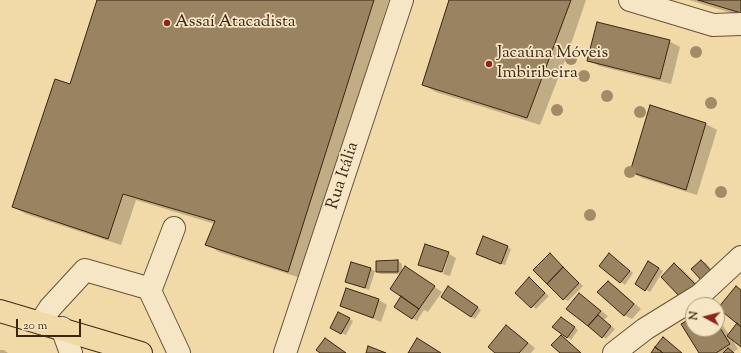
<!DOCTYPE html>
<meta charset="utf-8">
<style>
body{margin:0}
#map{position:relative;width:741px;height:353px;overflow:hidden;background:#f1d9a8;font-family:"Sorts Mill Goudy",serif}
canvas{display:block}
.north{position:absolute;left:685px;top:297px;width:40px;height:40px;box-sizing:border-box;background:#f6e6c6;border:1px solid #ab997e;border-radius:50%;rotate:277deg;font-size:11px;font-weight:700;line-height:16px;text-align:center;color:#3b2612}
.north::after{content:'';display:block;margin:auto;width:14px;height:18px;background:#8f2418;clip-path:polygon(50% 0,100% 100%,50% 72%,0 100%)}
.scale{position:absolute;left:16px;top:319px;width:65px;height:18px;box-sizing:border-box;border:2px solid #3b2612;border-top:0;padding-left:5px;font-size:12px;line-height:14px;white-space:nowrap;color:#3b2612;-webkit-text-stroke:3px #f6e6c6;paint-order:stroke}
</style>
<div id="map">
<canvas width="741" height="353"></canvas>
<div class="north">N</div>
<div class="scale">20 m</div>
</div>
<script>
const ctx = document.querySelector('canvas').getContext('2d');
ctx.lineJoin = 'round';
function fillPath(path, color) {
  ctx.fillStyle = color;
  ctx.fill(path, 'evenodd');
}
function poly(rows) {
  const path = new Path2D();
  for (const r of rows) {
    path.moveTo(r[0], r[1]);
    for (let i = 2; i < r.length; i += 2) path.lineTo(r[i], r[i + 1]);
  }
  return path;
}
function stroke(path, color, width, dash) {
  ctx.strokeStyle = color;
  ctx.lineWidth = width;
  ctx.lineCap = dash ? 'butt' : 'round';
  ctx.setLineDash(dash || []);
  ctx.stroke(path);
}
function write(font, color, halo, rows, align = 'center') {
  ctx.font = font + ' "Sorts Mill Goudy",serif';
  ctx.lineWidth = 3.5;
  ctx.setLineDash([]);
  ctx.textBaseline = 'middle';
  ctx.strokeStyle = halo;
  ctx.fillStyle = color;
  for (const [text, x, y, turn = 0] of rows) {
    ctx.save();
    ctx.translate(x, y);
    ctx.rotate((+turn || 0) * Math.PI / 180);
    ctx.textAlign = isNaN(turn) ? turn : align;
    if (halo) ctx.strokeText(text, 0, 0);
    ctx.fillText(text, 0, 0);
    ctx.restore();
  }
}
const shadow = poly([
 [98,0,389,0,301,278,219,252,207,244,215,224,136,200,121,245,26,214,13,207,70,85],
 [450,0,586,0,569,50,540,125,436,92,423,85],
 [689,0,741,0,741,16],
 [669,41,680,47,671,84,599,66,589,60],
 [651,107,706,124,717,130,697,195,642,178,631,172],
 [507,247,511,249,505,265,481,256],
 [448,253,441,273,420,264],
 [449,254,456,258,450,276,443,274],
 [550,255,583,286,568,301,564,299],
 [613,257,633,273,625,285,600,266],
 [398,261,402,264,402,273,413,272,442,292,428,312,424,310,417,321,395,307,401,298,401,274,381,274,377,272],
 [702,261,706,263,715,274,693,269],
 [649,262,663,271,650,292,636,284],
 [674,265,682,269,703,290,690,302],
 [371,269,375,271,369,290,346,282],
 [529,279,549,296,536,309,516,292],
 [608,282,616,287,641,309,632,319,624,315],
 [347,290,379,300,387,305,381,322,341,306],
 [452,290,481,310,475,319,471,317],
 [579,294,608,316,604,320,615,329,606,339,568,308],
 [717,316,729,335,741,327,741,346,731,338,738,349,733,352,735,353,700,353,682,325,693,318,693,329,717,329],
 [349,319,353,321,346,335,331,328],
 [565,320,578,330,571,340,567,337],
 [507,326,535,348,531,353,496,353],
 [0,350,4,350,8,353,0,353]
]);
const building = poly([
 [97,0,374,0,288,272,205,245,215,221,123,194,108,239,12,207,55,79,70,84,97,0],
 [449,0,571,0,527,118,422,85,449,0],
 [698,0,741,0,741,13,698,0],
 [597,22,670,40,660,79,587,61,597,22],
 [650,105,706,123,686,190,630,172,650,105],
 [483,236,508,246,501,264,476,254,483,236],
 [425,244,449,252,442,272,418,265,425,244],
 [550,253,563,267,547,284,533,270,550,253],
 [609,253,630,271,620,283,599,266,609,253],
 [398,260,398,272,376,272,376,261,398,260],
 [701,260,712,272,702,281,691,269,701,260],
 [648,261,659,268,645,291,635,284,648,261],
 [351,262,371,268,365,288,345,282,351,262],
 [674,263,696,285,682,299,661,277,674,263],
 [405,266,435,286,419,309,390,289,405,266],
 [563,267,579,283,563,300,547,284,563,267],
 [529,277,545,293,531,308,515,293,529,277],
 [608,281,634,304,624,316,597,292,608,281],
 [448,286,478,307,471,317,441,297,448,286],
 [736,286,741,290,741,327,718,308,736,286],
 [346,288,379,299,373,318,340,306,346,288],
 [579,293,601,311,588,326,566,309,579,293],
 [401,296,419,309,412,319,394,307,401,296],
 [338,312,350,318,341,334,330,328,338,312],
 [598,315,611,326,602,338,588,326,598,315],
 [561,317,575,327,567,338,552,327,561,317],
 [693,317,693,329,717,329,717,323,730,344,716,353,699,353,681,324,693,317],
 [737,323,741,327,741,347,727,336,737,323],
 [506,325,528,343,519,353,495,353,488,347,506,325],
 [561,335,581,353,560,353,551,345,561,335],
 [663,337,682,353,663,353,655,347,663,337],
 [325,338,346,353,320,353,316,350,325,338],
 [417,338,441,353,408,353,417,338],
 [368,346,386,353,366,353,368,346],
 [655,347,663,353,651,353,655,347],
 [728,348,734,353,723,353,728,348]
]);
const minor = poly([
 [630,0,713,25,741,24],
 [174,228,150,291,179,353],
 [41,322,50,308,85,270,151,289],
 [62,328,71,353],
 [285,353,402,0],
 [614,353,645,329,700,295,741,257]
]);
const major = poly([
 [0,311,141,353]
]);
const trees = [
 [696,52],
 [571,59],
 [584,76],
 [607,96],
 [711,103],
 [557,110],
 [640,112],
 [630,172],
 [721,192],
 [590,215]
];
const markers = [
 [167,23,4,"#8f2418"],
 [489,64,4,"#8f2418"]
];
const poiNames = [
 ["Assaí Atacadista",175,23],
 ["Jacaúna Móveis",497,54],
 ["Imbiribeira",497,74]
];
const streetNames = [
 ["Rua Itália",344,176,-72]
];
fillPath(shadow, '#0003');
fillPath(building, '#9a8360');
stroke(building, '#3b2612', 1);
stroke(minor, '#685338', 24);
stroke(major, '#3b2612', 24);
stroke(minor, '#f6e6c6', 22);
stroke(major, '#f1d9a8', 22);
ctx.fillStyle = '#a28b67';
for (const [x, y] of trees) {
  ctx.beginPath();
  ctx.arc(x, y, 6, 0, 2 * Math.PI);
  ctx.fill();
}
for (const [x, y, r, color] of markers) {
  const dot = new Path2D();
  dot.arc(x, y, r, 0, 2 * Math.PI);
  ctx.fillStyle = color;
  ctx.fill(dot);
  stroke(dot, '#f6e6c6', 1.5);
}
write('17px', '#3b2612', '#f6e6c6', poiNames, 'left');
write('17px', '#3b2612', '#f6e6c6', streetNames);
</script>
